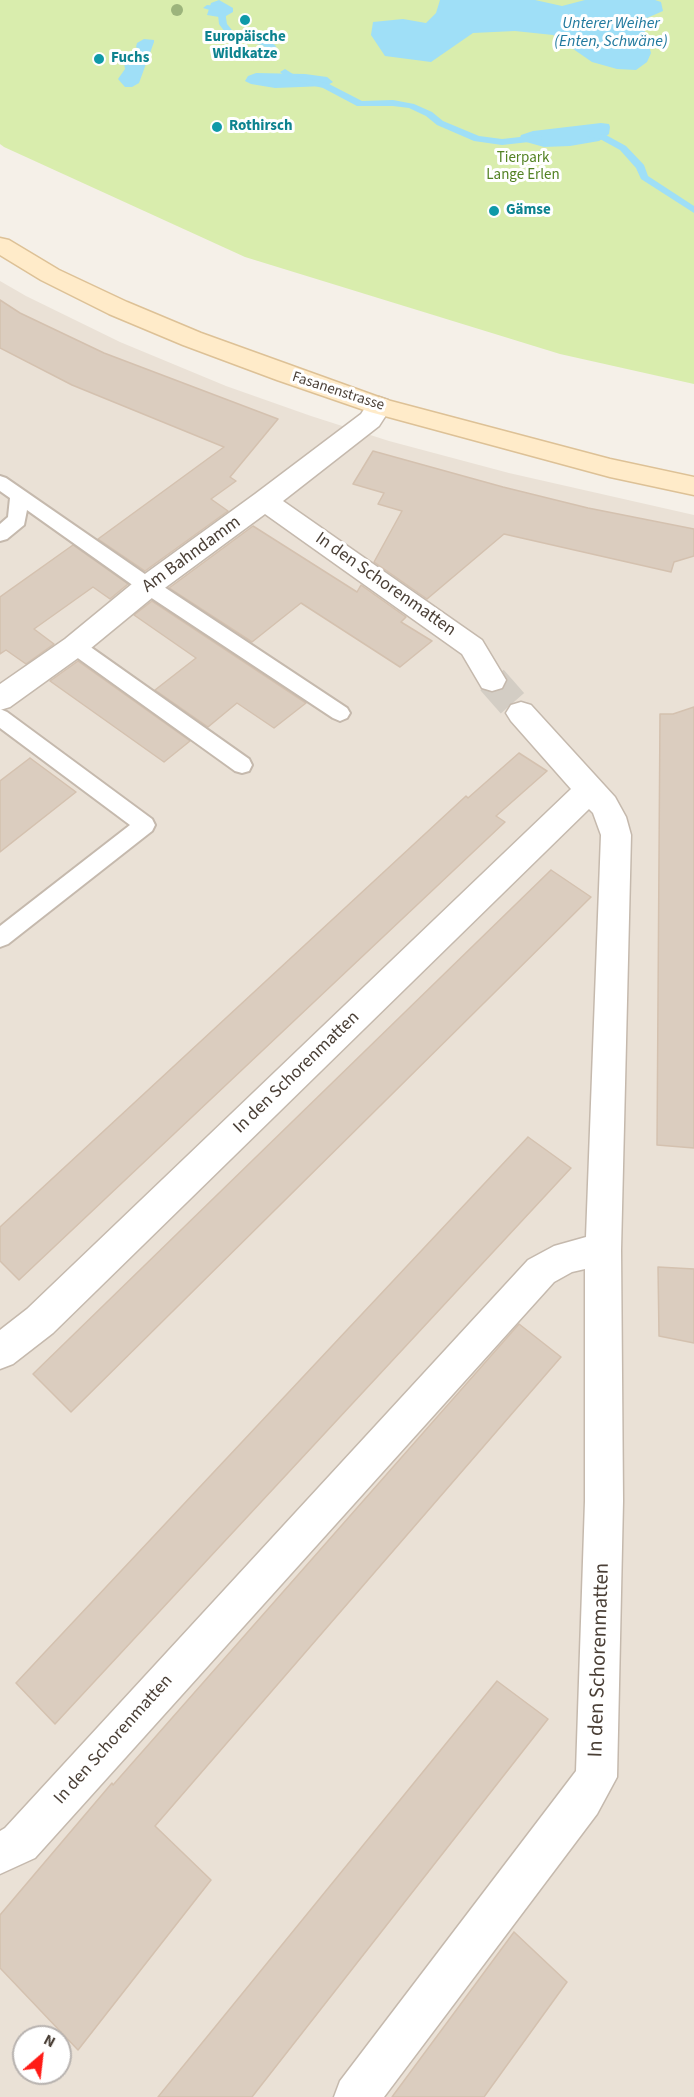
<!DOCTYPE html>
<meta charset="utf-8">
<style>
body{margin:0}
#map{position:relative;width:694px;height:2097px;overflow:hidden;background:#f5f0e8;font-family:"Source Sans 3",sans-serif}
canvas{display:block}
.north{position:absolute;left:12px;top:2025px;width:60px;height:60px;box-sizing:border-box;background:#fff;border:2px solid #b7b2af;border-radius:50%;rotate:28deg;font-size:16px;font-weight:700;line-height:24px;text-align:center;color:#4a3f36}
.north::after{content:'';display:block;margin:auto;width:21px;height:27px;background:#ff1b16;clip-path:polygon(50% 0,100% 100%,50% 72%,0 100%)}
</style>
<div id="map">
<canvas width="694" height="2097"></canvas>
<div class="north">N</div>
</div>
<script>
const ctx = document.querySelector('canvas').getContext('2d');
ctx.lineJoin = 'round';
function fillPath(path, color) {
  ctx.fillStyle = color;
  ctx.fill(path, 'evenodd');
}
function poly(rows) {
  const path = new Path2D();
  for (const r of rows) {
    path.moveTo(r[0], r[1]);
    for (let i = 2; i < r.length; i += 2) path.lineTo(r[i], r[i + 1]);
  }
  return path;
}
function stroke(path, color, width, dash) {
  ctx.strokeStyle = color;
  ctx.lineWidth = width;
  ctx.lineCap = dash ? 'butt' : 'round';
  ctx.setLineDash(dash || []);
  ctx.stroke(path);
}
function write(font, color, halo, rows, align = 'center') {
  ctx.font = font + ' "Source Sans 3",sans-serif';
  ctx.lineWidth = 6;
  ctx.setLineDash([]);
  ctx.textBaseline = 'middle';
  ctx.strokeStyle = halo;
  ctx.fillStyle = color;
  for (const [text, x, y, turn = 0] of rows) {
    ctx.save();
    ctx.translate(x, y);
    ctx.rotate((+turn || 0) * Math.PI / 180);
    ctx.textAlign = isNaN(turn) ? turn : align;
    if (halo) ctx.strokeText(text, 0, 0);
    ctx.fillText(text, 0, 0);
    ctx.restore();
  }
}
const residential = poly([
 [0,281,26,296,120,342,226,386,311,416,389,441,509,473,694,515,694,2097,0,2097],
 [24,2037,60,2037,60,2073,24,2073]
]);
const green = poly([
 [0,0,694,0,694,384,560,354,245,257,4,147,0,144]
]);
const water = poly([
 [219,0,233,8,233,12,226,16,223,24,219,17,207,15,211,3],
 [440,0,535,0,562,6,585,0,655,0,661,2,663,11,647,18,643,25,651,53,647,62,636,70,617,69,592,62,553,35,515,31,473,33,431,62,385,56,371,35,373,22,403,19,426,23,436,13],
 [144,39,154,40,154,42,139,83,132,87,125,87,118,79,125,69,124,63,139,55,140,50,136,47,137,43],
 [256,73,305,74,327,77,333,82,326,86,275,88,251,84,245,81,248,76],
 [601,123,609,124,610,127,609,134,599,141,570,146,544,147,519,140,521,135,533,131]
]);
const stream = poly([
 [207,5,218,6,225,12,227,24,236,35,268,41,275,45,280,54,273,56,268,49,262,45,230,39,219,24,218,15,213,11,203,8,207,5],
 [285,69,296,76,329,84,362,101,393,100,414,104,432,112,443,121,479,136,502,139,538,135,543,138,538,141,502,145,474,141,437,125,426,116,409,108,393,106,357,106,323,88,290,80,280,72,285,69],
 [587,131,606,135,626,146,644,165,648,176,694,206,694,213,641,179,636,168,620,150,600,139,584,136,584,132,587,131]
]);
const building = poly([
 [0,300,20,313,104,353,278,419,230,477,236,481,211,499,228,511,145,571,98,539,224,447,72,385,0,348,0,300],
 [373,451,503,487,588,508,694,529,694,556,674,562,671,572,504,534,427,599,374,562,402,511,378,504,384,493,353,484,373,451],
 [253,526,357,592,361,585,406,617,401,622,432,641,400,667,301,603,252,642,169,588,253,526],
 [73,545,128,584,110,599,93,587,34,629,54,644,26,664,6,650,0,654,0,597,73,545],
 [152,601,306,703,274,728,237,703,208,727,155,690,196,658,134,615,152,601],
 [78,661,190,741,164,762,50,681,78,661],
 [694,707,694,1148,657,1145,660,714,673,714,694,707],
 [519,753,547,771,496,816,505,822,19,1280,0,1261,0,1227,466,796,468,798,519,753],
 [30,758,76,792,0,852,0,781,30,758],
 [551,870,591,897,71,1412,33,1374,551,870],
 [528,1137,571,1168,55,1724,16,1683,528,1137],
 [658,1267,694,1269,694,1343,659,1336,658,1267],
 [519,1324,561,1357,155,1826,211,1880,78,2050,0,1968,0,1915,112,1783,113,1785,519,1324],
 [497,1681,548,1719,252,2097,158,2097,497,1681],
 [514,1932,567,1982,484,2097,392,2097,514,1932]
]);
const streetTunnel = poly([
 [492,680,521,713]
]);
const lane = poly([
 [0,476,6,478,155,581,347,708,350,713,347,718,340,721,333,718,141,591,27,510,24,525,7,539,0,541,0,524,8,517,10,498,0,491,0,476],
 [75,639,82,641,249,759,252,765,249,771,242,773,235,771,68,651,65,646,68,641,75,639],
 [0,709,7,712,152,819,155,825,152,831,8,944,0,947,0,926,130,825,0,728,0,709]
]);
const street = poly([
 [379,397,388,400,392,406,379,426,283,501,482,640,506,680,502,688,492,691,482,688,462,654,265,514,158,593,85,653,10,707,0,710,0,684,65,639,138,579,255,494,361,414,370,400,379,397],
 [521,702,531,705,615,797,626,817,631,835,621,1250,623,1501,617,1777,597,1814,384,2097,334,2097,340,2081,576,1771,585,1501,585,1269,572,1272,554,1282,35,1858,0,1874,0,1831,5,1828,528,1260,554,1246,586,1237,601,835,593,813,589,809,53,1333,13,1364,0,1369,0,1330,27,1309,571,789,511,721,506,713,511,705,521,702]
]);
const secondary = poly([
 [0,238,9,240,59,270,127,302,201,333,387,400,610,459,694,477,694,495,610,477,370,412,277,380,183,345,109,314,41,280,0,255,0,238]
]);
const trees = [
 [177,10]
];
const markers = [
 [245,20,6,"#0f9aa8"],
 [99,59,6,"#0f9aa8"],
 [217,127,6,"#0f9aa8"],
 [494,211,6,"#0f9aa8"]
];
const farCulturenames = [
 ["Europäische",245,38,"center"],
 ["Wildkatze",245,55,"center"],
 ["Fuchs",111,59],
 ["Rothirsch",229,127],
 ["Gämse",506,211]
];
const farParknames = [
 ["Tierpark",523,159],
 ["Lange Erlen",523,176]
];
const farStreetnames = [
 ["Fasanenstrasse",338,392,18]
];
const farWaternames = [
 ["Unterer Weiher",611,24],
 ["(Enten, Schwäne)",611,42]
];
const streetNames = [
 ["Am Bahndamm",192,555,-36],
 ["In den Schorenmatten",385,585,35],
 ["In den Schorenmatten",297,1073,-44],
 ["In den Schorenmatten",114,1740,-48]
];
const nearStreetnames = [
 ["In den Schorenmatten",600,1660,-88]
];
fillPath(residential, '#eae1d6');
fillPath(green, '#d9edad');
fillPath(water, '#9fdff7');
fillPath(stream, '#9fdff7');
fillPath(building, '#dbcdbf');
stroke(building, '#d4c1af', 1.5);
stroke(streetTunnel, '#d3cdc4', 31, [31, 16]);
stroke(lane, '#c5b9ad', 4);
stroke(street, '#c5b9ad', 3);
stroke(secondary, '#ddc196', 3);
fillPath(lane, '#fff');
fillPath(street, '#fff');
fillPath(secondary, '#ffebc9');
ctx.fillStyle = '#9cb47c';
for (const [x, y] of trees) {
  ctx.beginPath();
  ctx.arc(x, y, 6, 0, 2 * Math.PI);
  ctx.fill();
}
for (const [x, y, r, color] of markers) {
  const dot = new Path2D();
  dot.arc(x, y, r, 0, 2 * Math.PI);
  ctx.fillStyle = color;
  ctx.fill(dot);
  stroke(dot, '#fff', 2);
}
write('bold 15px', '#0d838f', '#fff', farCulturenames, 'left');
write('15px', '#538223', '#fff', farParknames);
write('15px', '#4a3f36', '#fff', farStreetnames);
write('italic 16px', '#20799e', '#fff', farWaternames);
write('18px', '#4a3f36', '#fff', streetNames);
write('21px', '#4a3f36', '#fff', nearStreetnames);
</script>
